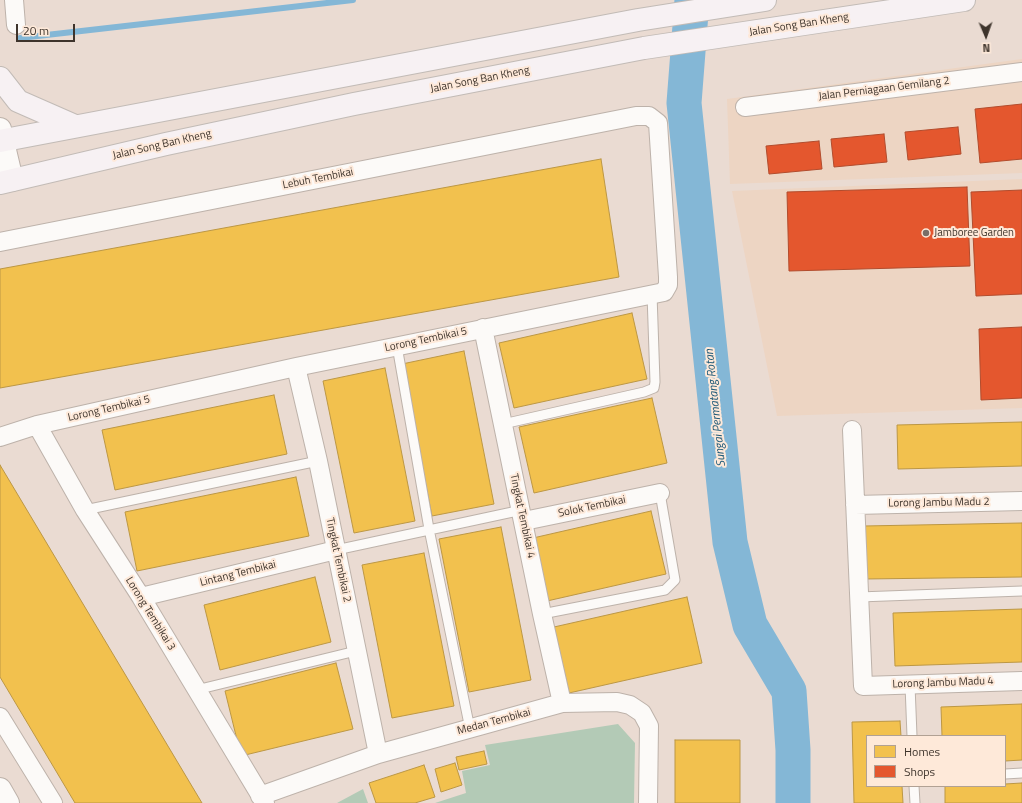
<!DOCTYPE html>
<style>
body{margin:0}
#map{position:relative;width:1022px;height:803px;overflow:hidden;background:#eadbd2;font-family:"Titillium Web",sans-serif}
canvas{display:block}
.legend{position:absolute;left:866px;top:735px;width:140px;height:52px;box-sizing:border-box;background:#fee9d9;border:1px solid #b1a194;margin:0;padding:5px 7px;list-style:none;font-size:12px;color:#3e342c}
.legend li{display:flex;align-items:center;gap:8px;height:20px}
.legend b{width:20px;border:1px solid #b1a194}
.north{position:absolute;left:966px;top:16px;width:40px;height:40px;-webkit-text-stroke:3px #fee9d9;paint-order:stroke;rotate:178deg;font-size:11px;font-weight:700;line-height:16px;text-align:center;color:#3e342c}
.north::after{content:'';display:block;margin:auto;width:14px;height:18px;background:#3e342c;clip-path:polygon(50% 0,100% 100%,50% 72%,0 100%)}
.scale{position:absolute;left:16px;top:24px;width:59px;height:18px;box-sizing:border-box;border:2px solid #3e342c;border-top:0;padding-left:5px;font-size:12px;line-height:14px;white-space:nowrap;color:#3e342c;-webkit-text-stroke:3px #fee9d9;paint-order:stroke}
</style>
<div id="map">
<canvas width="1022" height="803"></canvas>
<ul class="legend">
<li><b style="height:11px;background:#f2c14e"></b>Homes</li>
<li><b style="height:11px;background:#e4572e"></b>Shops</li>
</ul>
<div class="north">N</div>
<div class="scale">20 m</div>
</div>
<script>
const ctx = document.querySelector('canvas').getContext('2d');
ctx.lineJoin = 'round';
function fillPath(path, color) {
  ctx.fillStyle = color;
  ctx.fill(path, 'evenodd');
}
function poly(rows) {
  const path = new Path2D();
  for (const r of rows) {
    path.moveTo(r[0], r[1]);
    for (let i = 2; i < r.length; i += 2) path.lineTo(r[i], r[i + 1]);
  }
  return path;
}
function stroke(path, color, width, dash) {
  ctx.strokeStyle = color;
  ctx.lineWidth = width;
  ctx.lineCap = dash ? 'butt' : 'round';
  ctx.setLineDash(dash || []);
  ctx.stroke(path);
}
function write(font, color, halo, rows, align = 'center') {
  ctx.font = font + ' "Titillium Web",sans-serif';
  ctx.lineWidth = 4;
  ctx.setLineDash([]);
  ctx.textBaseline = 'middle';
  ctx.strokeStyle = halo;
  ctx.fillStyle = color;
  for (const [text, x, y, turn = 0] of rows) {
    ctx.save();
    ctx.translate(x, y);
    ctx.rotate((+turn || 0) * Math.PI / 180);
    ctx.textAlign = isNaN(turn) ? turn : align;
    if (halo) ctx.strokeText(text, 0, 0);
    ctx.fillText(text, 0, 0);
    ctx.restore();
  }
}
const built = poly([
 [1022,59,1022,173,730,184,727,99],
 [1022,179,1022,408,777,416,732,191]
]);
const green = poly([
 [618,724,635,743,634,803,435,803,466,793,462,771,490,765,485,745],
 [363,789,368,803,337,803]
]);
const homes = poly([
 [601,159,619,277,0,388,0,269,601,159],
 [632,313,647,379,514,408,499,343,632,313],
 [464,351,494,504,432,516,402,364,464,351],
 [385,368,415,521,354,533,323,381,385,368],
 [274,395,287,454,115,490,102,430,274,395],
 [652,398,667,463,534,493,519,427,652,398],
 [1022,422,1022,466,898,469,897,425,1022,422],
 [0,465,202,803,75,803,0,677,0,465],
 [296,477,309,536,137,571,125,512,296,477],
 [651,511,666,574,547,601,533,538,651,511],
 [1022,523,1022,577,864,579,864,526,1022,523],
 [501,527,531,680,469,692,439,539,501,527],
 [424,553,454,706,392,718,362,565,424,553],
 [315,577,331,642,220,670,204,605,315,577],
 [687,597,702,663,569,693,554,627,687,597],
 [1022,609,1022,662,895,666,893,613,1022,609],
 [336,663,353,729,241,756,225,691,336,663],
 [1022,704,1022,760,1005,761,1005,736,942,736,941,707,1022,704],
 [900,721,901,736,867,736,867,786,902,786,903,803,854,803,852,722,900,721],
 [675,740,740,740,740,803,675,803,675,740],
 [484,751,487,764,459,770,456,757,484,751],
 [455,763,462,785,441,792,435,769,455,763],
 [424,765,435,797,415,803,376,803,369,783,424,765],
 [1022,783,1022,803,945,803,945,786,1005,786,1005,784,1022,783]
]);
const shops = poly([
 [1022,104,1022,159,980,163,975,109,1022,104],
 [958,127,961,154,908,160,905,132,958,127],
 [884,134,887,162,834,167,831,139,884,134],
 [819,141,822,169,769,174,766,146,819,141],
 [967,187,970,266,789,271,787,192,967,187],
 [1022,190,1022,294,976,296,971,192,1022,190],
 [1022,327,1022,398,981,400,979,329,1022,327]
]);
const stream = poly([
 [20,38,353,0]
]);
const river = poly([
 [692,0,684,103,730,542,750,625,789,691,793,750,793,803]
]);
const service = poly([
 [397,346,429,529,470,729],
 [503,424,644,392,654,388,655,382,652,294],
 [85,510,318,461],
 [336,550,522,510],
 [859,597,1022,591],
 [542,614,665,590,675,580,660,493],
 [910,685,912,736],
 [196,690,356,651],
 [1005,774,1022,773],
 [914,786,915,803]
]);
const minor = poly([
 [14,0,16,25],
 [745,107,1022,72],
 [0,242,636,116,649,116,658,123,668,277,668,285,664,292,296,367,37,425,0,437],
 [483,328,542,614,562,703],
 [296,367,318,461,378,754],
 [37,425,85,510,141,597,265,803],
 [852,430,863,686,1022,681],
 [855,505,1022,501],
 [524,521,660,493],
 [141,597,336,550],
 [0,717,53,803],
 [260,796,378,754,562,703,617,702,630,705,642,713,649,726,648,803]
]);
const tertiary = poly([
 [0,129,12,180],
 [0,789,8,803]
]);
const primary = poly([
 [0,78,18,101,75,126],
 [0,141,638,20,765,0],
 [0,183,166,144,354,104,644,48,964,0]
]);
const markers = [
 [926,233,4,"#7a6e66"]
];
const streetNames = [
 ["Jalan Song Ban Kheng",799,25,-9],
 ["Jalan Song Ban Kheng",480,80,-11],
 ["Jalan Perniagaan Gemilang 2",884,89,-7],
 ["Jalan Song Ban Kheng",162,145,-13],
 ["Lebuh Tembikai",318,179,-11],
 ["Lorong Tembikai 5",426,340,-12],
 ["Lorong Tembikai 5",109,409,-13],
 ["Lorong Jambu Madu 2",939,503,-1],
 ["Solok Tembikai",592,507,-12],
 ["Tingkat Tembikai 4",522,516,78],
 ["Tingkat Tembikai 2",338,560,78],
 ["Lintang Tembikai",238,574,-14],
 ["Lorong Tembikai 3",150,614,58],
 ["Lorong Jambu Madu 4",943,683,-2],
 ["Medan Tembikai",494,722,-15]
];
const poiNames = [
 ["Jamboree Garden",934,233]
];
const waterNames = [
 ["Sungai Permatang Rotan",716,408,-96]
];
fillPath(built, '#edd5c3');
fillPath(green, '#b3cab6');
fillPath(homes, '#f2c14e');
stroke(homes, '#bc9744', 1);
fillPath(shops, '#e4572e');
stroke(shops, '#b24c2d', 1);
stroke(stream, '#84b7d6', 6);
stroke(river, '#84b7d6', 35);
stroke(service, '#bdb2aa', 11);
stroke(minor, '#bdb2aa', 20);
stroke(tertiary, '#bdb2aa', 24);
stroke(primary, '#c2bbb6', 24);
stroke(service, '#fcfaf8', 9);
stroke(minor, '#fcfaf8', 18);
stroke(tertiary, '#fcfaf8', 22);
stroke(primary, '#f7f1f3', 22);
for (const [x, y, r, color] of markers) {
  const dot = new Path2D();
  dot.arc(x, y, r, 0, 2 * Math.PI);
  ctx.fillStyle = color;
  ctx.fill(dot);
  stroke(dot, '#fee9d9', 1.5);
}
write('11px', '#3e342c', '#fee9d9', streetNames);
write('11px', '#3e342c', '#fee9d9', poiNames, 'left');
write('italic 12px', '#195575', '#fee9d9', waterNames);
</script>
